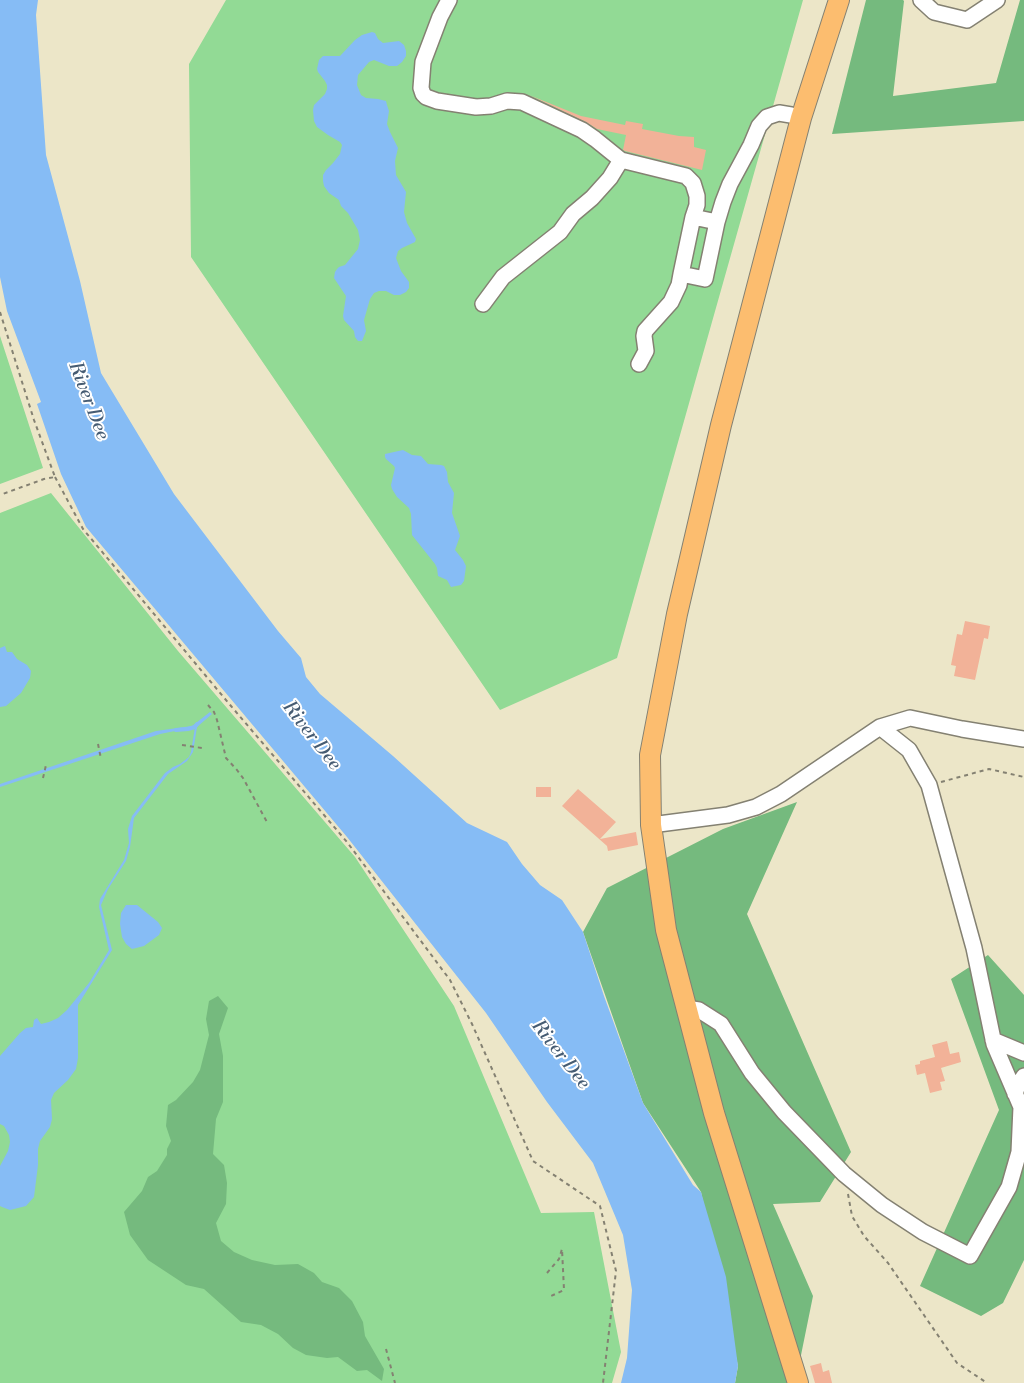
<!DOCTYPE html>
<style>
body{margin:0}
canvas{display:block;background:#ece6c8}
</style>
<canvas width="1024" height="1383"></canvas>
<script>
const ctx = document.querySelector('canvas').getContext('2d');
ctx.lineJoin = 'round';
function fillPath(path, color) {
  ctx.fillStyle = color;
  ctx.fill(path, 'evenodd');
}
function poly(rows) {
  const path = new Path2D();
  for (const r of rows) {
    path.moveTo(r[0], r[1]);
    for (let i = 2; i < r.length; i += 2) path.lineTo(r[i], r[i + 1]);
  }
  return path;
}
function stroke(path, color, width, dash) {
  ctx.strokeStyle = color;
  ctx.lineWidth = width;
  ctx.lineCap = dash ? 'butt' : 'round';
  ctx.setLineDash(dash || []);
  ctx.stroke(path);
}
function write(font, color, halo, rows, align = 'center') {
  ctx.font = font + ' "Libre Bodoni",serif';
  ctx.lineWidth = 4;
  ctx.setLineDash([]);
  ctx.textBaseline = 'middle';
  ctx.strokeStyle = halo;
  ctx.fillStyle = color;
  for (const [text, x, y, turn = 0] of rows) {
    ctx.save();
    ctx.translate(x, y);
    ctx.rotate((+turn || 0) * Math.PI / 180);
    ctx.textAlign = isNaN(turn) ? turn : align;
    if (halo) ctx.strokeText(text, 0, 0);
    ctx.fillText(text, 0, 0);
    ctx.restore();
  }
}
const green = poly([
 [226,0,803,0,617,658,500,710,191,257,189,64],
 [0,336,43,468,0,484],
 [51,493,178,651,355,857,454,1006,541,1213,594,1212,621,1352,612,1383,0,1383,0,513]
]);
const forest = poly([
 [866,0,903,0,904,1,893,96,996,83,1020,0,1024,0,1024,121,832,134],
 [797,802,747,914,851,1152,820,1202,773,1204,813,1296,800,1360,808,1383,735,1383,738,1366,701,1192,643,1103,583,932,607,888,723,829],
 [988,955,1024,995,1024,1260,1003,1303,981,1316,920,1286,999,1110,951,979],
 [218,996,228,1008,219,1034,223,1056,223,1102,216,1119,213,1154,224,1165,227,1183,226,1204,216,1223,221,1241,234,1252,252,1260,275,1265,298,1264,314,1273,322,1282,339,1288,352,1301,363,1322,365,1336,384,1369,382,1381,367,1370,357,1371,338,1357,327,1358,306,1355,293,1348,278,1334,261,1325,241,1322,204,1289,186,1285,148,1260,130,1235,124,1212,142,1191,148,1177,157,1171,167,1155,167,1149,171,1141,166,1126,168,1105,176,1100,193,1082,200,1070,209,1035,206,1019,209,1001]
]);
const water = poly([
 [0,0,38,0,36,15,46,155,80,281,101,373,174,494,278,631,301,658,306,677,320,694,393,756,467,823,507,842,522,864,540,885,562,900,583,932,604,996,643,1103,693,1185,701,1192,726,1277,738,1366,735,1383,621,1383,627,1358,632,1290,623,1235,593,1163,547,1102,486,1013,347,837,86,527,61,474,37,404,41,402,7,311,0,277],
 [372,32,375,33,378,39,383,43,399,41,404,45,406,51,406,56,402,62,397,66,389,66,374,60,369,62,358,75,357,85,361,95,366,98,378,99,386,101,387,105,389,111,387,124,390,132,398,148,395,161,396,175,406,192,404,212,407,223,416,239,415,242,402,248,398,251,396,258,401,271,409,282,409,288,406,292,400,295,394,295,386,291,379,291,374,293,370,299,364,320,366,331,362,341,358,341,355,337,354,331,344,320,343,316,346,296,334,278,335,272,337,269,339,267,345,265,358,249,360,240,358,230,348,213,341,206,339,200,329,193,324,186,323,181,323,175,326,170,333,163,340,154,342,145,340,142,328,135,317,127,314,121,313,110,314,105,325,94,327,89,327,85,325,81,318,72,317,69,319,60,323,56,340,56,355,40,362,35],
 [403,450,412,455,421,456,428,464,441,465,444,466,447,472,448,482,454,493,452,513,460,536,455,550,463,560,466,566,464,581,461,585,451,587,447,580,438,576,437,568,435,564,412,535,411,514,409,508,397,497,392,489,391,485,395,468,394,466,386,459,385,457,385,454],
 [5,646,7,652,12,652,17,659,27,665,31,671,30,678,21,693,6,706,0,707,0,648],
 [210,712,212,714,197,727,193,752,187,761,168,774,134,818,130,847,126,861,108,889,101,905,112,950,78,1005,78,1058,76,1069,68,1080,54,1093,51,1100,52,1119,50,1127,40,1141,38,1149,38,1165,34,1197,26,1206,10,1210,2,1207,0,1206,0,1166,8,1151,10,1142,9,1135,4,1126,0,1124,0,1056,20,1033,26,1028,33,1027,34,1020,37,1018,41,1024,49,1022,58,1018,67,1010,89,983,109,950,99,907,100,899,124,860,129,843,128,829,132,816,165,773,173,767,180,764,189,757,191,752,195,727,160,734,0,787,0,784,156,731,192,726],
 [126,905,137,905,158,922,162,928,159,935,144,946,132,949,126,944,122,937,120,924,121,913]
]);
const stream = poly([
 [176,730,188,729,195,727,197,724]
]);
const building = poly([
 [529,95,581,116,625,125,626,121,643,124,642,129,679,136,694,137,694,147,706,150,702,170,625,151,623,150,626,135,597,129,586,122],
 [965,621,990,626,988,639,984,638,975,680,954,676,956,666,951,665,957,634,962,635],
 [536,787,551,787,551,797,536,797],
 [578,789,616,822,600,839,636,832,638,845,608,851,607,846,562,806],
 [947,1041,950,1054,959,1052,961,1062,941,1068,945,1081,940,1082,942,1090,930,1093,925,1073,917,1075,915,1065,920,1064,920,1061,935,1057,932,1045],
 [821,1363,823,1372,829,1370,832,1383,815,1383,810,1366]
]);
const path = poly([
 [0,312,34,420,55,477,44,479,0,495],
 [55,477,83,529,231,706,347,842,450,980,472,1024,533,1161,600,1206,616,1271,603,1383],
 [208,705,214,712,217,720,226,758,237,770,243,778,267,822],
 [98,744,101,759],
 [182,745,202,748],
 [43,778,46,765],
 [941,782,989,769,1024,777],
 [848,1194,852,1216,864,1236,888,1263,957,1363,987,1383],
 [547,1273,559,1259,562,1249,564,1290,549,1297],
 [386,1349,395,1383]
]);
const minor = poly([
 [449,0,440,17,423,62,421,88,423,94,426,97,437,101,476,107,491,106,507,101,522,102,582,130,595,139,621,160,610,178,592,198,573,214,560,232,503,277,483,304],
 [921,0,934,12,967,20,997,0],
 [621,160,686,176,693,183,697,196,697,205,693,217],
 [717,222,693,217,681,274,705,279,717,222,723,202,730,184,751,145,759,126,767,117,779,113,791,115,801,118],
 [639,364,646,351,644,336,645,331,671,302,679,285,681,274],
 [651,825,728,815,756,807,781,794,880,727,910,718,962,729,1024,739],
 [686,1008,699,1010,721,1024,752,1073,784,1112,844,1174,882,1205,923,1232,970,1256,1009,1187,1019,1152,1021,1107,994,1044,974,948,929,785,909,750,880,727],
 [993,1040,1024,1053],
 [1015,1094,1018,1085,1024,1076]
]);
const major = poly([
 [798,1383,714,1113,666,930,651,825,650,755,677,614,721,425,801,118,839,0]
]);
const waterNames = [
 ["River Dee",88,401,69],
 ["River Dee",311,736,52],
 ["River Dee",560,1055,52]
];
fillPath(green, '#92da95');
fillPath(forest, '#75ba7e');
fillPath(water, '#86bcf5');
stroke(stream, '#86bcf5', 4);
fillPath(building, '#f2b298');
stroke(minor, '#848172', 18);
stroke(major, '#848172', 22);
stroke(path, '#848172', 2, [4, 4]);
stroke(minor, '#fff', 15);
stroke(major, '#fcbd6f', 20);
write('italic 19px', '#465c73', '#fff', waterNames);
</script>
